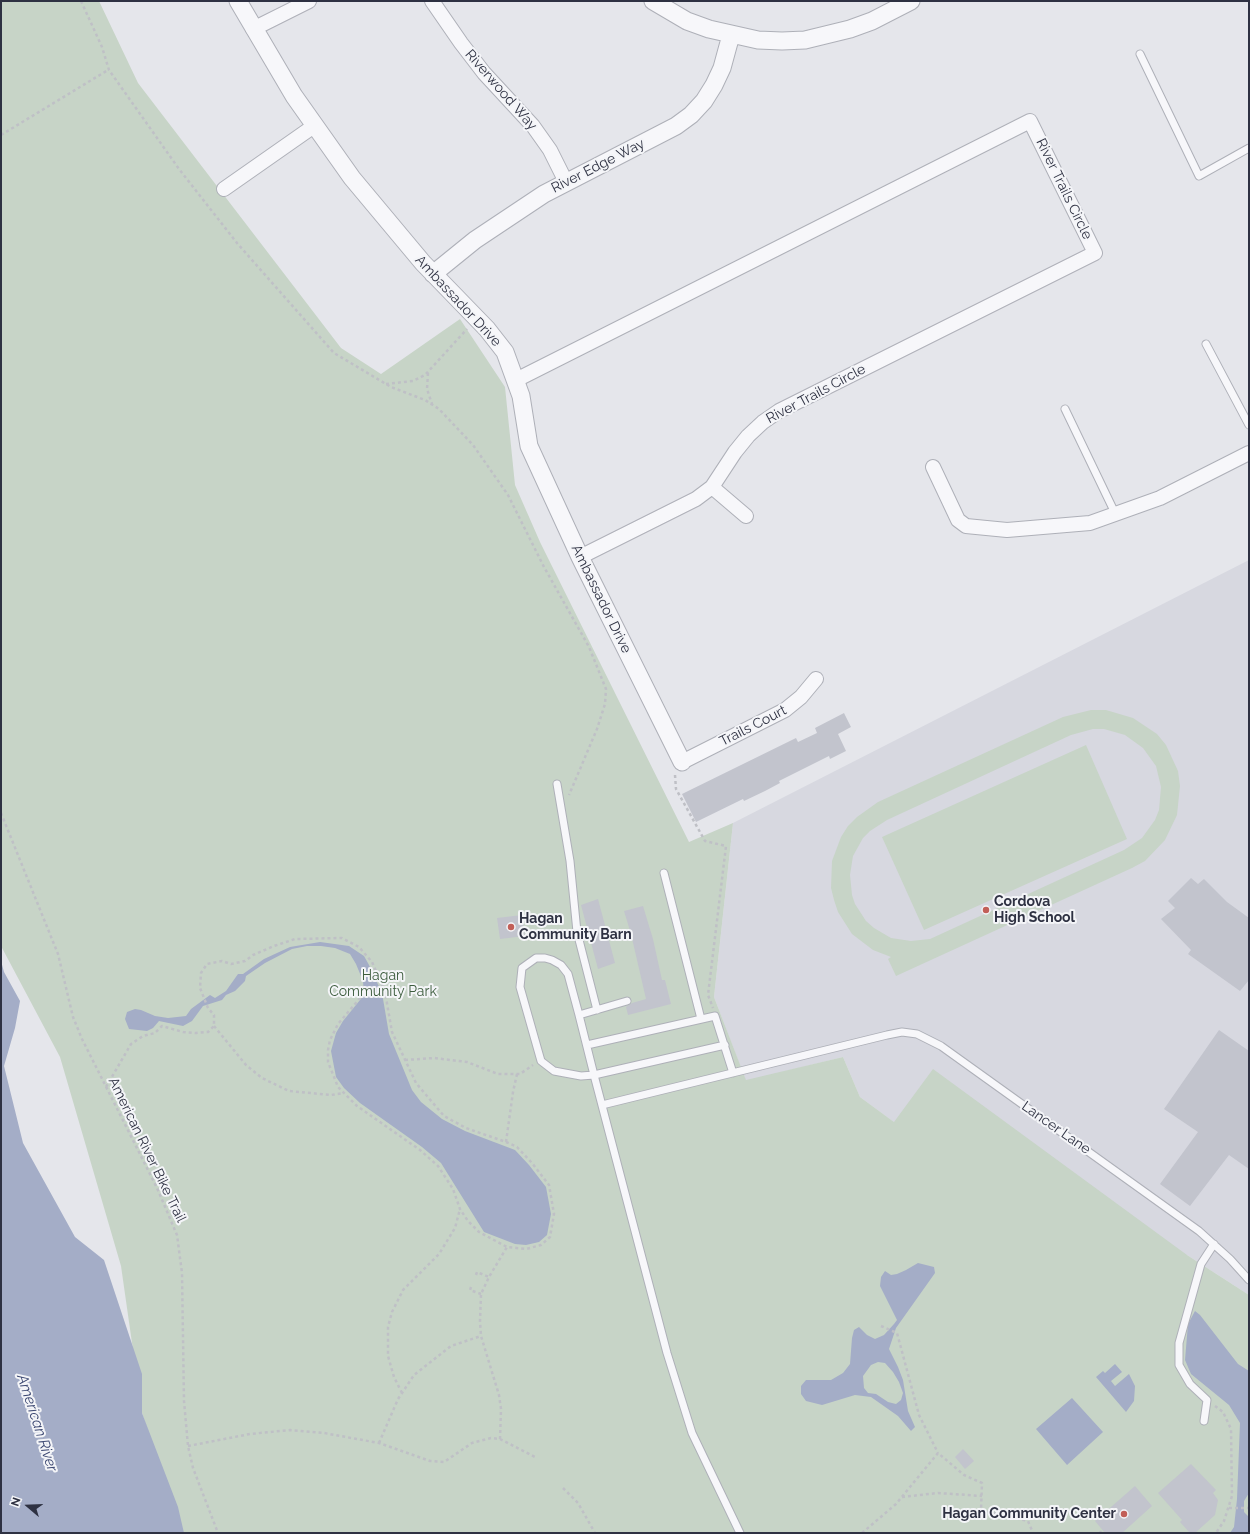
<!DOCTYPE html>
<style>
body{margin:0}
#map{position:relative;width:1250px;height:1534px;overflow:hidden;background:#e5e6eb;font-family:Raleway,sans-serif}
canvas{display:block}
.frame{position:absolute;inset:0;border:2px solid #2e3142;pointer-events:none}
.north{position:absolute;left:8px;top:1486px;width:40px;height:40px;-webkit-text-stroke:3px #f4f5f8;paint-order:stroke;rotate:289deg;font-size:11px;font-weight:700;line-height:16px;text-align:center;color:#2e3142}
.north::after{content:'';display:block;margin:auto;width:14px;height:18px;background:#2e3142;clip-path:polygon(50% 0,100% 100%,50% 72%,0 100%)}
</style>
<div id="map">
<canvas width="1250" height="1534"></canvas>
<div class="frame"></div>
<div class="north">N</div>
</div>
<script>
const ctx = document.querySelector('canvas').getContext('2d');
ctx.lineJoin = 'round';
function fillPath(path, color) {
  ctx.fillStyle = color;
  ctx.fill(path, 'evenodd');
}
function poly(rows) {
  const path = new Path2D();
  for (const r of rows) {
    path.moveTo(r[0], r[1]);
    for (let i = 2; i < r.length; i += 2) path.lineTo(r[i], r[i + 1]);
  }
  return path;
}
function stroke(path, color, width, dash) {
  ctx.strokeStyle = color;
  ctx.lineWidth = width;
  ctx.lineCap = dash ? 'butt' : 'round';
  ctx.setLineDash(dash || []);
  ctx.stroke(path);
}
function write(font, color, halo, rows, align = 'center') {
  ctx.font = font + ' Raleway,sans-serif';
  ctx.lineWidth = 4;
  ctx.setLineDash([]);
  ctx.textBaseline = 'middle';
  ctx.strokeStyle = halo;
  ctx.fillStyle = color;
  for (const [text, x, y, turn = 0] of rows) {
    ctx.save();
    ctx.translate(x, y);
    ctx.rotate((+turn || 0) * Math.PI / 180);
    ctx.textAlign = isNaN(turn) ? turn : align;
    if (halo) ctx.strokeText(text, 0, 0);
    ctx.fillText(text, 0, 0);
    ctx.restore();
  }
}
const built = poly([
 [1249,560,1249,1295,1187,1255,1146,1309,860,1097,843,1057,746,1081,714,997,733,823]
]);
const green = poly([
 [1,1,99,1,138,83,341,348,381,374,460,319,505,387,515,485,540,542,689,842,733,823,714,997,746,1080,843,1057,860,1097,894,1122,933,1069,1187,1255,1249,1295,1249,1533,181,1533,142,1413,121,1266,60,1057,1,946],
 [1091,710,1106,710,1133,718,1157,734,1166,745,1178,771,1180,786,1177,815,1165,840,1145,861,1132,868,896,976,888,959,891,957,873,950,852,934,838,912,834,900,831,888,832,861,841,837,848,826,857,817,878,802,1063,717],
 [1093,729,1104,729,1125,735,1143,748,1156,766,1161,787,1159,810,1155,820,1142,838,1124,850,930,939,911,941,891,938,874,928,866,921,855,904,852,895,850,875,853,856,863,838,870,831,887,820,1071,735],
 [1086,745,1127,839,924,930,882,837]
]);
const water = poly([
 [320,942,349,946,364,956,369,965,382,993,389,1034,412,1090,421,1102,442,1119,465,1131,515,1150,529,1165,546,1187,551,1214,547,1235,539,1242,526,1245,515,1244,484,1232,441,1163,422,1147,360,1103,344,1088,336,1077,331,1051,336,1033,343,1021,364,995,363,981,356,964,350,954,335,948,321,946,307,946,292,949,265,963,246,976,245,981,235,991,226,995,222,1000,203,1006,192,1021,183,1026,159,1021,153,1028,147,1031,129,1029,125,1019,127,1012,135,1009,141,1010,155,1016,168,1018,186,1016,191,1009,210,995,215,998,226,991,238,974,243,974,264,959,290,947],
 [1,961,4,972,20,1001,15,1028,4,1066,23,1143,75,1237,104,1260,142,1374,142,1413,178,1507,184,1533,1,1533],
 [918,1263,934,1267,935,1273,896,1328,889,1349,898,1367,903,1380,908,1411,915,1427,911,1431,898,1416,871,1397,855,1395,822,1405,806,1401,801,1394,801,1386,806,1380,831,1380,843,1373,850,1364,852,1338,854,1330,859,1327,867,1335,875,1339,884,1335,894,1324,897,1320,880,1286,881,1277,885,1271,891,1275,897,1274,906,1270],
 [878,1362,885,1363,893,1372,899,1382,903,1393,901,1400,896,1404,888,1402,876,1394,868,1393,864,1388,863,1376,871,1365],
 [1195,1311,1200,1315,1238,1364,1249,1371,1249,1493,1244,1501,1244,1512,1249,1517,1249,1533,1230,1533,1234,1527,1237,1499,1240,1423,1229,1405,1191,1374,1185,1360,1188,1324],
 [1115,1364,1122,1372,1111,1381,1115,1386,1129,1374,1135,1386,1134,1401,1126,1412,1096,1377,1103,1371,1105,1373],
 [1072,1398,1103,1432,1067,1465,1036,1429]
]);
const building = poly([
 [844,713,851,727,838,734,846,751,830,759,829,756,779,781,780,783,765,791,744,801,743,799,696,822,682,794,796,738,798,742,817,733,815,728],
 [1191,878,1198,884,1204,879,1227,902,1249,918,1249,980,1240,991,1188,954,1191,950,1161,919,1175,908,1168,901],
 [598,899,615,963,598,969,581,905],
 [643,906,653,939,662,980,665,980,671,1004,628,1015,626,1007,632,1003,646,999,631,934,624,911],
 [522,915,525,936,500,939,497,918],
 [1219,1030,1249,1051,1249,1169,1229,1155,1190,1206,1160,1184,1198,1132,1164,1109],
 [963,1449,974,1461,965,1469,955,1457],
 [1191,1464,1216,1490,1213,1493,1218,1500,1215,1515,1195,1533,1190,1533,1180,1522,1182,1520,1158,1493],
 [1135,1486,1152,1506,1122,1533,1105,1533,1095,1521]
]);
const path = poly([
 [81,1,102,47,109,70,179,169,237,243,334,353,391,387,425,400,439,409,473,445,508,495,544,567,589,647,606,689,605,704,597,729,569,795],
 [1,135,108,70],
 [428,373,427,389,432,404],
 [386,384,413,381,425,375,467,329],
 [675,775,676,789,705,841,726,846,708,995,713,1008],
 [1,813,58,954,73,1017,82,1039,157,1188,177,1235,182,1273,184,1401,188,1446,193,1468,218,1533],
 [214,1026,246,1065,262,1078,289,1091,331,1095,344,1093],
 [405,1060,434,1058,467,1062,498,1074,520,1074,533,1065],
 [106,1087,131,1044,143,1036,155,1033,162,1026,183,1032,196,1033,208,1032,214,1026,214,1015,208,1008,200,988,201,973,207,964,222,961,231,964,245,961,253,955,274,946,295,939,342,938,359,947,372,962,385,992,392,1032,416,1083,444,1116,466,1128,506,1142,517,1147,532,1163,549,1185,554,1214,550,1237,541,1245,526,1249,507,1247,479,1232,468,1221,460,1209,453,1189,438,1166,420,1150,357,1106,338,1087,328,1062,328,1050,330,1040,338,1024,361,997,361,985],
 [506,1142,513,1092,517,1074],
 [476,1275,477,1272,489,1277],
 [471,1287,470,1290,481,1294],
 [881,1326,897,1333,919,1415,938,1453],
 [402,1393,394,1377,388,1356,388,1327,392,1312,403,1290,439,1254,455,1228,460,1209],
 [1215,1406,1223,1412,1231,1429,1232,1496,1224,1521,1216,1533],
 [500,1439,501,1409,499,1395,481,1336,480,1321,481,1294,489,1277,507,1247],
 [379,1443,398,1399,414,1375,451,1346,481,1336],
 [188,1446,250,1434,290,1430,324,1433,379,1443,430,1461,444,1462,472,1443,491,1438,500,1439,535,1457],
 [563,1488,578,1503,595,1533],
 [902,1497,938,1493,982,1496],
 [1229,1508,1249,1508],
 [1100,1531,1101,1533],
 [862,1533,896,1504,938,1453,964,1475,982,1483,981,1510,1028,1521,1033,1533]
]);
const service = poly([
 [1140,54,1199,176,1249,148],
 [1206,344,1249,425],
 [1065,409,1115,513],
 [557,784,570,861,577,932,597,1010],
 [664,873,701,1019],
 [579,1015,627,1001],
 [587,1045,715,1016,733,1073],
 [725,1045,594,1075,581,1076,554,1071,541,1061,520,987,522,968,536,958,545,958,552,960,561,965,568,974,579,1015,594,1075,667,1353,692,1433,740,1533],
 [602,1105,887,1035,902,1032,917,1034,941,1046,1199,1231,1230,1259,1249,1280],
 [1204,1421,1207,1400,1190,1384,1179,1365,1179,1343,1201,1264,1214,1244]
]);
const minor = poly([
 [432,1,461,43,484,73,533,126,550,150,566,182],
 [253,29,309,1],
 [224,189,314,126],
 [516,380,1030,121,1095,253,779,411,763,422,748,436,735,452,712,487,696,499,580,557],
 [933,467,958,520,966,526,1007,530,1090,523,1160,498,1249,453],
 [712,487,746,516],
 [682,762,785,710,801,697,816,679]
]);
const tertiary = poly([
 [238,1,294,96,352,178,423,263,487,329,505,352,521,396,529,446,580,557,682,762],
 [653,1,687,21,709,29,758,40,782,41,805,40,850,29,872,21,911,1],
 [433,274,475,240,544,194,676,126,691,115,704,101,714,85,722,68,731,35]
]);
const markers = [
 [986,910,4,"#c25f58"],
 [511,927,4,"#c25f58"],
 [1124,1514,4,"#c25f58"]
];
const streetNames = [
 ["Riverwood Way",501,90,49],
 ["River Edge Way",598,166,-27],
 ["River Trails Circle",1064,189,64],
 ["Ambassador Drive",458,301,47],
 ["River Trails Circle",816,394,-28],
 ["Ambassador Drive",601,599,64],
 ["Trails Court",753,726,-27],
 ["Lancer Lane",1056,1128,35],
 ["American River Bike Trail",147,1150,64]
];
const poiNames = [
 ["Cordova",994,902],
 ["High School",994,918],
 ["Hagan",519,919],
 ["Community Barn",519,935],
 ["Hagan Community Center",1116,1514,"right"]
];
const parkNames = [
 ["Hagan",383,976],
 ["Community Park",383,992]
];
const waterNames = [
 ["American River",37,1423,72]
];
fillPath(built, '#d7d8e0');
fillPath(green, '#c7d4c7');
fillPath(water, '#a4adc7');
fillPath(building, '#c2c4cd');
stroke(service, '#aeb0b8', 9);
stroke(minor, '#aeb0b8', 16);
stroke(tertiary, '#aeb0b8', 19);
stroke(path, '#bfc0c6', 2.5, [3, 3]);
stroke(service, '#f7f7fa', 7);
stroke(minor, '#f7f7fa', 14);
stroke(tertiary, '#f7f7fa', 17);
for (const [x, y, r, color] of markers) {
  const dot = new Path2D();
  dot.arc(x, y, r, 0, 2 * Math.PI);
  ctx.fillStyle = color;
  ctx.fill(dot);
  stroke(dot, '#f4f5f8', 1.5);
}
write('14px', '#2e3142', '#f4f5f8', streetNames);
write('bold 14px', '#2e3142', '#f4f5f8', poiNames, 'left');
write('14px', '#3c5c3d', '#f4f5f8', parkNames);
write('italic 15px', '#3c4872', '#f4f5f8', waterNames);
</script>
